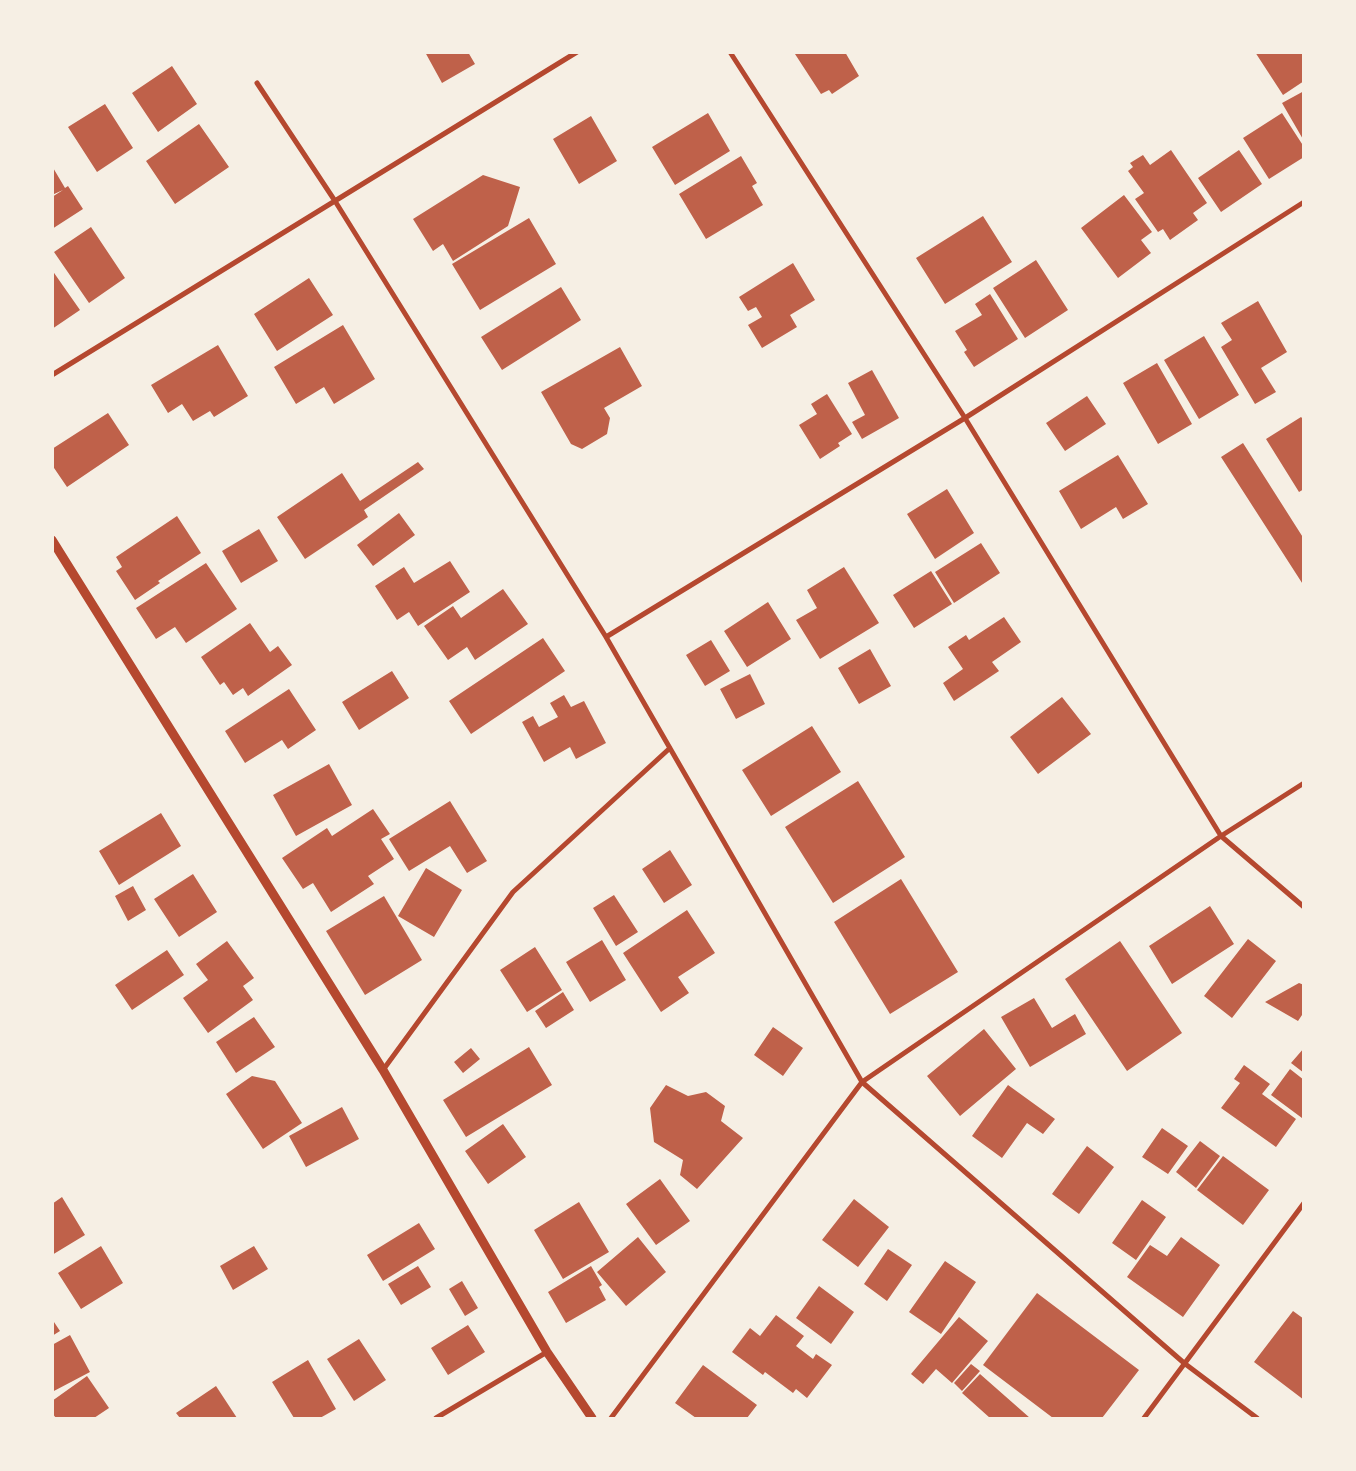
<!DOCTYPE html>
<style>
body{margin:0}
#map{position:relative;width:1356px;height:1471px;overflow:hidden;background:#f6efe4;font-family:Commissioner,sans-serif}
canvas{display:block}
.frame{position:absolute;inset:0;border:54px solid #f6efe4;pointer-events:none}
</style>
<div id="map">
<canvas width="1356" height="1471"></canvas>
<div class="frame"></div>
</div>
<script>
const ctx = document.querySelector('canvas').getContext('2d');
ctx.lineJoin = 'round';
function fillPath(path, color) {
  ctx.fillStyle = color;
  ctx.fill(path, 'evenodd');
}
function poly(rows) {
  const path = new Path2D();
  for (const r of rows) {
    path.moveTo(r[0], r[1]);
    for (let i = 2; i < r.length; i += 2) path.lineTo(r[i], r[i + 1]);
  }
  return path;
}
function stroke(path, color, width, dash) {
  ctx.strokeStyle = color;
  ctx.lineWidth = width;
  ctx.lineCap = dash ? 'butt' : 'round';
  ctx.setLineDash(dash || []);
  ctx.stroke(path);
}
const building = poly([
 [425,52,468,52,475,64,442,83],
 [798,52,845,52,859,76,832,94,829,90,821,94,795,54],
 [1255,52,1304,52,1304,81,1283,95],
 [172,66,197,104,158,132,132,93],
 [1304,91,1304,141,1282,103],
 [105,104,133,148,97,172,68,127],
 [708,113,730,151,675,185,652,147],
 [1282,113,1304,147,1304,157,1269,179,1243,138],
 [591,116,617,161,579,184,553,139],
 [199,124,229,167,175,204,146,161],
 [1171,150,1207,203,1193,213,1198,220,1170,240,1163,229,1158,232,1135,199,1144,193,1128,171,1133,167,1130,163,1143,155,1150,165],
 [1239,150,1262,184,1221,212,1198,178],
 [741,156,757,183,752,186,763,205,706,239,679,194],
 [52,166,65,188,68,186,83,209,52,229,52,197,63,190,52,195],
 [483,175,520,187,508,226,453,261,443,244,433,251,413,219],
 [1124,195,1152,232,1141,240,1151,253,1118,278,1081,228],
 [983,216,1012,262,945,304,916,258],
 [529,218,556,264,480,310,452,264],
 [91,227,125,278,89,303,54,252],
 [1036,260,1068,310,1025,338,993,288],
 [793,263,815,300,790,315,797,327,762,348,748,325,762,317,756,307,748,311,739,297],
 [52,270,80,310,52,329],
 [309,278,333,315,277,351,254,314],
 [561,287,581,320,502,370,481,337],
 [990,294,1018,339,974,367,964,352,967,350,955,331,982,315,975,304],
 [1258,301,1287,352,1261,368,1276,392,1255,404,1221,347,1232,340,1221,323],
 [343,325,375,379,334,404,324,387,296,404,274,367],
 [1204,336,1239,395,1199,419,1164,360],
 [218,345,248,396,214,417,210,411,193,421,182,404,168,413,151,385],
 [620,347,642,386,604,408,610,418,607,434,582,449,571,444,541,392],
 [1157,363,1192,424,1158,444,1123,383],
 [872,370,899,418,862,439,852,422,865,415,848,383],
 [827,394,852,434,838,443,840,446,820,459,799,425,817,414,811,404],
 [1087,396,1106,424,1065,451,1046,423],
 [108,413,129,445,67,487,52,465,52,449],
 [1301,417,1304,420,1304,489,1299,492,1266,439],
 [1243,443,1304,539,1304,586,1221,457],
 [1118,455,1148,504,1123,519,1116,507,1081,529,1059,491],
 [418,462,424,469,364,510,368,517,305,559,277,517,342,473,360,501],
 [947,489,974,533,935,559,907,514],
 [399,513,415,535,373,566,357,545],
 [177,516,201,553,158,581,160,583,135,600,116,571,122,567,116,557],
 [259,529,278,561,241,583,222,551],
 [981,543,1000,573,954,603,935,572],
 [450,561,470,592,418,626,409,612,397,620,375,586,404,567,414,583],
 [206,563,237,609,186,643,175,627,156,639,136,608],
 [844,567,879,623,820,659,796,620,817,608,807,590],
 [931,571,952,604,914,628,893,595],
 [503,589,528,624,475,660,467,647,448,660,424,626,453,606,461,618],
 [768,602,791,639,747,667,724,631],
 [1004,617,1021,642,992,662,999,671,954,701,943,683,963,669,948,647,966,635,969,640],
 [250,623,270,652,278,646,292,665,248,696,243,688,233,695,224,682,220,685,201,657],
 [543,638,565,671,471,734,449,701],
 [711,640,730,671,705,686,686,655],
 [870,649,891,686,859,704,838,668],
 [392,671,409,698,359,730,342,702],
 [750,674,765,704,736,719,720,689],
 [289,689,316,730,288,749,282,740,245,763,225,731],
 [564,695,571,707,584,701,606,743,576,759,570,747,544,762,522,722,533,716,539,727,558,717,550,703],
 [1062,697,1091,734,1038,774,1010,737],
 [812,726,841,772,771,816,742,770],
 [329,764,352,805,296,836,273,795],
 [858,781,905,857,833,903,785,827],
 [450,801,487,861,467,873,450,846,409,871,389,839],
 [373,809,390,834,381,839,394,859,368,876,374,884,331,912,313,883,303,889,282,858,327,828,332,836],
 [161,813,181,846,119,885,99,851],
 [670,850,692,885,664,903,642,869],
 [426,868,462,890,434,937,398,916],
 [193,874,217,912,179,937,154,899],
 [901,879,958,972,890,1014,834,922],
 [133,886,146,910,128,921,115,896],
 [614,895,638,932,616,946,593,908],
 [384,896,422,960,365,995,326,931],
 [1210,906,1234,944,1172,984,1149,946],
 [687,910,715,953,678,977,689,993,661,1012,623,953],
 [1248,939,1276,961,1232,1018,1204,996],
 [602,940,626,980,590,1002,566,962],
 [227,941,254,978,243,986,253,1000,208,1033,183,998,208,980,196,964],
 [1120,941,1182,1033,1127,1071,1065,979],
 [535,947,562,990,527,1012,500,970],
 [167,950,184,975,132,1010,115,985],
 [1299,983,1304,985,1304,1012,1298,1021,1265,1002],
 [563,992,574,1010,546,1028,535,1011],
 [1034,998,1052,1028,1075,1014,1086,1034,1030,1067,1001,1017],
 [254,1017,275,1047,236,1073,216,1042],
 [773,1027,803,1048,783,1076,754,1055],
 [984,1029,1016,1069,960,1116,927,1076],
 [529,1047,552,1085,466,1137,443,1100],
 [471,1048,480,1059,463,1073,454,1062],
 [1304,1048,1304,1073,1291,1063],
 [1244,1065,1270,1084,1262,1094,1296,1119,1276,1147,1221,1108,1240,1083,1234,1079],
 [1290,1069,1304,1080,1304,1116,1302,1118,1271,1095],
 [252,1076,275,1081,302,1123,263,1149,226,1094],
 [666,1085,688,1096,706,1092,725,1106,721,1121,743,1138,697,1189,680,1175,683,1160,654,1142,650,1108],
 [1008,1085,1055,1119,1043,1134,1027,1123,1002,1158,972,1136],
 [342,1107,359,1139,306,1167,289,1136],
 [503,1124,526,1157,488,1184,465,1151],
 [1162,1128,1188,1146,1168,1174,1142,1157],
 [1200,1141,1220,1156,1196,1188,1176,1172],
 [1087,1146,1114,1167,1079,1214,1052,1194],
 [1223,1156,1269,1190,1243,1225,1197,1190],
 [660,1179,690,1221,656,1245,626,1204],
 [62,1197,85,1235,52,1255,52,1204],
 [854,1199,889,1227,858,1267,822,1240],
 [1142,1200,1166,1217,1136,1260,1112,1243],
 [579,1202,609,1252,563,1279,534,1230],
 [419,1223,435,1249,383,1281,367,1255],
 [638,1237,666,1272,626,1306,597,1272],
 [1181,1237,1220,1265,1183,1317,1127,1277,1150,1245,1167,1256],
 [101,1246,123,1283,81,1309,58,1273],
 [254,1246,268,1269,233,1290,220,1266],
 [888,1249,912,1265,887,1301,864,1284],
 [945,1261,976,1282,941,1334,909,1312],
 [418,1266,431,1287,401,1305,388,1284],
 [591,1266,602,1285,599,1287,606,1300,566,1323,548,1292],
 [462,1281,478,1308,465,1316,449,1289],
 [819,1286,854,1312,831,1344,796,1318],
 [1037,1293,1139,1370,1102,1418,1053,1418,983,1365],
 [1293,1311,1304,1319,1304,1400,1254,1362],
 [776,1315,804,1336,796,1346,813,1359,816,1354,832,1365,807,1398,796,1389,793,1393,765,1372,763,1375,732,1352,750,1328,760,1336],
 [959,1317,988,1341,952,1383,936,1369,923,1384,911,1374],
 [52,1319,60,1331,52,1336],
 [468,1325,485,1352,448,1375,431,1348],
 [70,1335,90,1372,52,1392,52,1345],
 [359,1339,386,1380,354,1401,327,1359],
 [308,1360,336,1409,320,1418,294,1418,272,1382],
 [971,1364,980,1371,962,1391,954,1383],
 [703,1365,757,1405,747,1418,696,1418,675,1403],
 [980,1374,1030,1418,990,1418,962,1393],
 [87,1376,109,1408,94,1418,56,1418,52,1413,52,1401],
 [216,1386,237,1418,180,1418,176,1413]
]);
const minor = poly([
 [730,52,965,418,1221,836,1304,907],
 [257,83,335,201,606,637,862,1082,1184,1363,1257,1418],
 [52,375,577,52],
 [606,637,965,418,1304,202],
 [383,1070,513,892,670,748],
 [436,1418,547,1352],
 [611,1418,862,1082,1221,836,1304,783],
 [1144,1418,1304,1203]
]);
const tertiary = poly([
 [52,540,383,1070,547,1352,592,1418]
]);
fillPath(building, '#bf614a');
stroke(minor, '#b5482f', 5);
stroke(tertiary, '#b5482f', 9);
</script>
